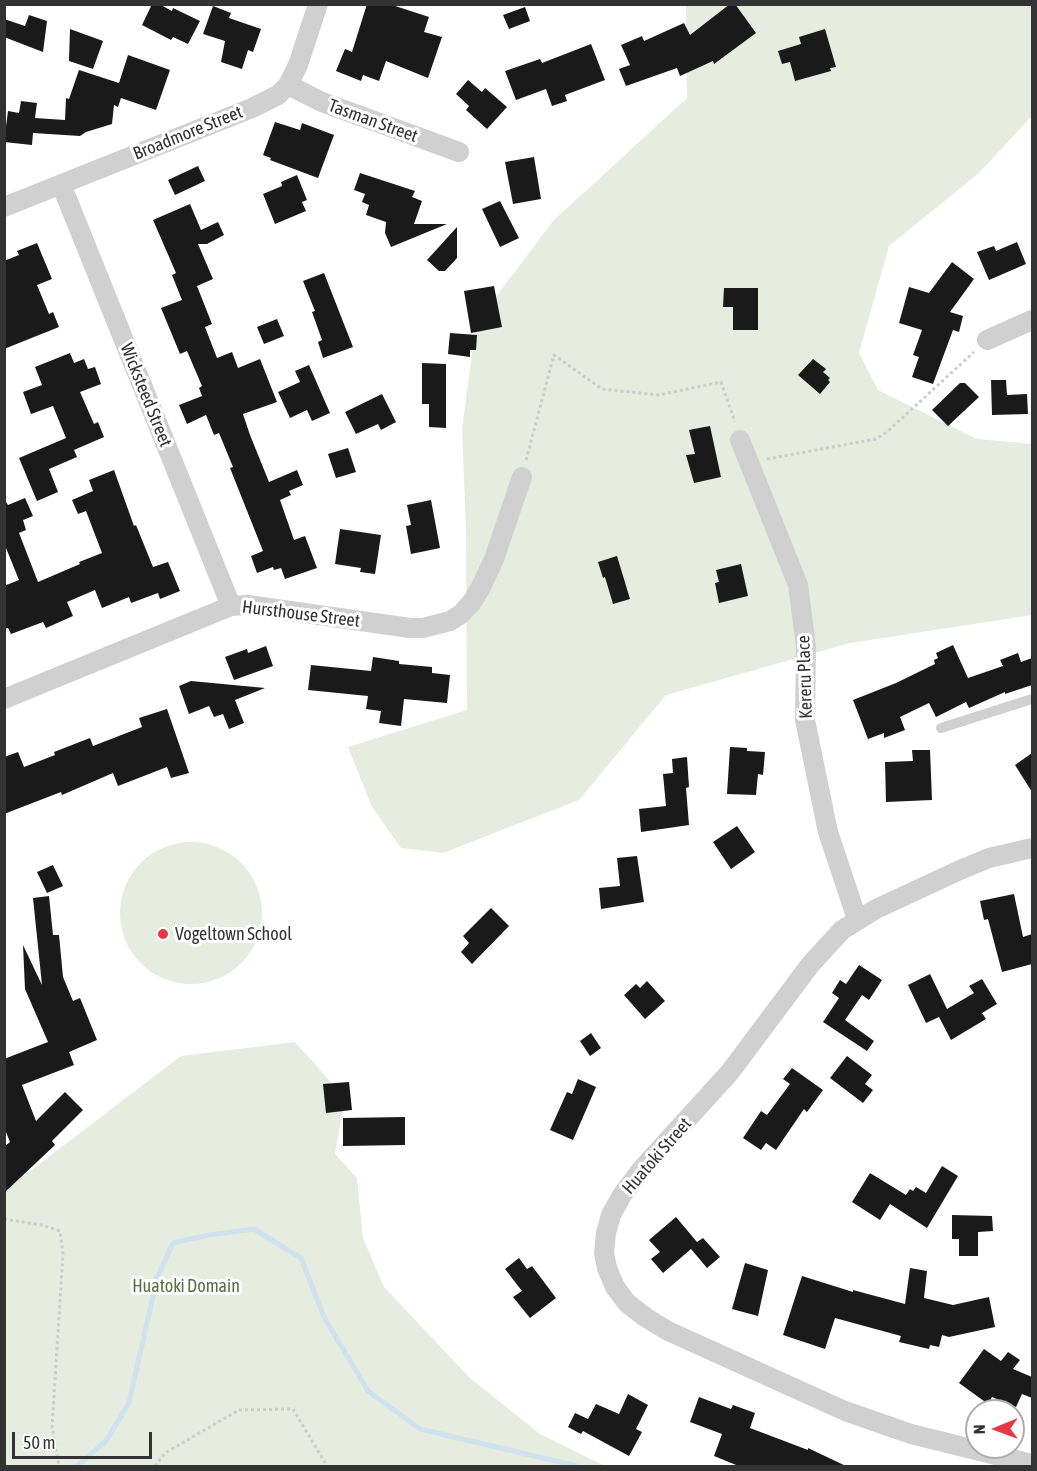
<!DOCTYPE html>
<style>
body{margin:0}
#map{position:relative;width:1037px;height:1471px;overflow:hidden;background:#fff;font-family:"Asap Condensed",sans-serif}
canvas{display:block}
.frame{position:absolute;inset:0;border:6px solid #333;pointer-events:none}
.north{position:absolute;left:965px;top:1399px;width:60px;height:60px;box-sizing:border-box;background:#fff;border:2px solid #adadad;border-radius:50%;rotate:269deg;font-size:16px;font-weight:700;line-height:24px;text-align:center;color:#333}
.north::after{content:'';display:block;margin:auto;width:21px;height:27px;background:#e63946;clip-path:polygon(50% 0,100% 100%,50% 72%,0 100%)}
.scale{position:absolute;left:12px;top:1432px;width:140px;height:27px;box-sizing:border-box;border:3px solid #333;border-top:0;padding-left:8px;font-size:18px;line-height:21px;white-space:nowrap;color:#333;-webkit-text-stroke:4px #fff;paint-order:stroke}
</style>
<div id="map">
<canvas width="1037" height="1471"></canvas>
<div class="frame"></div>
<div class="north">N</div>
<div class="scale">50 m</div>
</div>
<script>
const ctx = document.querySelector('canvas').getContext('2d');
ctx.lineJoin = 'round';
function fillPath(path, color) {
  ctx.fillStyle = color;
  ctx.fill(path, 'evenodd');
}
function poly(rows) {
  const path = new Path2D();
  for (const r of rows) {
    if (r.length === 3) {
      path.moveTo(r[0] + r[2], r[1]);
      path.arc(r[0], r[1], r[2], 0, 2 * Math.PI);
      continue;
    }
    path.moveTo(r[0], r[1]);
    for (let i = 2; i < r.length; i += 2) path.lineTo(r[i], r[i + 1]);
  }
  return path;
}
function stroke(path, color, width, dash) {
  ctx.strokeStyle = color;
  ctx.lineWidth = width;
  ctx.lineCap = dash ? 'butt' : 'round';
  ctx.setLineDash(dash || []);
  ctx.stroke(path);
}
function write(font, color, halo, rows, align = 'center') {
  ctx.font = font + ' "Asap Condensed",sans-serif';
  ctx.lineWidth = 6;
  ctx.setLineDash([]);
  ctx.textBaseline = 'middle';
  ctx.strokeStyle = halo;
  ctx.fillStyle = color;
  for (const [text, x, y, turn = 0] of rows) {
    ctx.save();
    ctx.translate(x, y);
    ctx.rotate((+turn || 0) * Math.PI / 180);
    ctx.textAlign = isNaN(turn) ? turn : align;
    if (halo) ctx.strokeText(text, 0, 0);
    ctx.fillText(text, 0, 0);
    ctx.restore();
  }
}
const green = poly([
 [686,5,1032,5,1032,116,979,173,889,246,859,353,878,390,977,439,1032,444,1032,615,850,643,666,695,579,800,443,853,401,848,372,807,348,747,467,710,466,529,462,429,476,323,554,220,687,98],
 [191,913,71],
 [295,1042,345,1098,335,1154,357,1178,363,1238,384,1287,470,1378,540,1434,605,1466,5,1466,5,1190,181,1056]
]);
const stream = poly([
 [77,1466,106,1441,129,1403,157,1278,173,1243,209,1235,254,1229,301,1258,324,1317,368,1391,420,1429,577,1466]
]);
const building = poly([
 [152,4,159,4,172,11,173,8,200,21,188,44,173,37,171,40,142,25],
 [367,4,389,4,429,17,424,32,442,37,428,78,386,61,379,81,363,75,361,81,336,71,345,49,352,52],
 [730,4,735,4,756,33,714,64,713,61,680,76,677,68,626,86,619,69,630,65,621,45,642,36,644,41,684,23,690,35],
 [213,6,231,13,229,18,261,29,253,52,248,50,242,69,221,62,225,41,203,34],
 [525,7,530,21,509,29,503,15],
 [29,15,47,21,43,52,4,37,4,19,25,26],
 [70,29,103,41,93,69,69,61],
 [825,29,836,67,830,68,831,71,795,81,790,62,782,64,778,51,801,44,799,37],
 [591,44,605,80,565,95,567,101,552,106,546,89,516,100,505,71,540,59,542,63],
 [128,55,170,70,156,110,121,98,118,107,114,105,112,124,86,132,80,136,33,133,32,145,4,142,8,111,19,113,21,101,37,103,35,118,65,120,66,98,69,99,79,70,119,83],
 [468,80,482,92,485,88,507,107,487,129,466,110,469,106,456,94],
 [275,122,300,130,302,123,334,135,318,178,270,160,271,158,263,155],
 [534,157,541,199,513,204,505,162],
 [198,166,205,181,175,195,168,180],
 [360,173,415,191,412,197,422,201,414,224,447,224,391,247,385,233,386,222,366,215,369,205,362,202,365,194,354,190],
 [297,175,307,200,302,202,306,211,275,224,263,194,282,186,281,182],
 [500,201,519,238,500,247,482,209],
 [190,204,201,230,218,222,224,235,207,244,198,244,213,279,197,286,212,324,205,327,217,358,232,352,238,368,260,359,277,402,243,414,250,435,269,482,297,470,303,485,289,491,291,495,280,500,294,540,305,536,317,568,285,579,281,568,274,570,273,567,257,573,251,556,263,551,230,468,233,467,219,433,214,435,206,415,187,424,179,405,202,396,199,388,202,386,187,351,180,354,161,308,182,300,172,275,176,273,153,220],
 [457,227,457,258,445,271,439,271,427,260],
 [1017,242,1026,264,989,280,977,252,994,246,996,251],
 [37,243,52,279,37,285,49,314,53,312,59,327,4,349,4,261,19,255,17,251],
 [952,262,974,279,950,312,963,316,959,332,953,330,933,384,912,377,919,357,913,355,922,330,899,323,909,287,929,293],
 [324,273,353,347,323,358,318,342,322,340,312,312,315,311,303,281],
 [494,286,502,327,471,333,464,291],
 [724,288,758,288,758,330,733,330,733,307,723,307],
 [277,319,284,336,264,344,257,327],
 [450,333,477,335,476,350,470,350,470,357,448,354],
 [70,353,74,363,84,359,88,369,95,367,101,384,80,392,94,424,98,422,104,437,74,450,77,457,49,469,58,492,37,501,19,458,66,438,53,406,31,414,23,392,42,385,35,367],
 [813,359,826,369,823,372,830,378,828,380,830,382,820,394,798,375],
 [422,363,446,364,446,428,429,427,429,404,422,404],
 [309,365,330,413,312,421,307,410,290,418,278,392,300,382,295,371],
 [991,380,1006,380,1007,395,1027,394,1028,414,992,415],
 [960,383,965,383,979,397,948,426,932,410],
 [382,394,396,422,381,430,378,424,356,434,345,412],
 [710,426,721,477,694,483,686,455,695,454,689,430],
 [348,448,356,472,336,478,328,454],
 [114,470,134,526,136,525,153,567,168,562,180,591,160,599,158,593,131,603,129,597,102,608,95,590,67,602,73,616,46,628,43,622,11,634,8,628,4,629,4,586,19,580,4,543,4,499,8,505,25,498,33,516,23,520,26,530,19,533,38,582,80,564,79,562,102,553,86,511,78,514,72,500,93,491,89,480],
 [431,500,440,548,411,554,406,526,411,525,407,505],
 [340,529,381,535,375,574,360,572,361,568,335,564],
 [617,556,630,599,613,604,605,577,603,578,598,562],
 [741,564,748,596,719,603,715,583,719,582,716,570],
 [953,645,968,678,1003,666,1000,660,1018,653,1021,662,1032,658,1032,685,1005,694,1005,692,969,708,966,702,936,717,929,703,900,717,905,730,884,738,884,733,868,739,853,700,896,683,935,664,934,660,938,658,936,653],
 [266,646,273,666,234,680,225,657,247,649,248,653],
 [373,657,399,661,399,664,432,667,432,673,450,675,447,703,404,699,401,726,379,723,381,711,366,709,368,696,308,690,311,665,371,671],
 [191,681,265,688,235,700,244,723,229,729,223,714,214,717,209,706,189,714,179,686],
 [167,709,189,773,171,778,167,767,118,786,113,773,62,795,61,792,4,814,4,757,18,752,24,767,55,755,54,752,90,738,93,746,142,727,139,718],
 [730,747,747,748,747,751,765,752,763,775,758,774,756,795,727,794],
 [912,750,930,750,932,800,886,802,885,762,913,761],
 [1032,753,1032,792,1015,765],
 [687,757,689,787,686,788,689,825,641,832,639,809,666,806,663,774,673,773,672,759],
 [737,826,755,852,731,869,713,842],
 [637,856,644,902,601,909,599,888,620,886,617,858],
 [53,865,63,886,47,893,37,872],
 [1014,894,1023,937,1032,934,1032,964,1002,972,988,919,984,920,980,901],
 [49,896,53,935,59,935,63,977,73,1001,80,998,97,1040,69,1052,74,1065,22,1085,36,1121,65,1092,83,1110,52,1141,55,1145,4,1193,4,1147,10,1142,4,1127,4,1059,48,1042,25,989,23,945,42,985,33,898],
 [491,908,509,926,472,964,461,952,469,943,463,936],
 [859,965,882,980,869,1000,862,995,845,1020,874,1041,867,1051,823,1022,839,998,832,993,840,980,846,984],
 [930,974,947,1009,974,993,969,986,982,979,997,1004,982,1013,986,1019,951,1040,939,1017,926,1023,908,985],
 [647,981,665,1001,645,1019,624,995,636,984,640,988],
 [591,1033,601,1048,590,1056,580,1041],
 [847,1056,872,1075,865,1084,873,1090,863,1103,830,1078],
 [792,1068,823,1090,807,1112,804,1109,776,1150,766,1143,761,1150,743,1138,761,1111,767,1115,790,1084,783,1079],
 [578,1079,596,1087,573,1140,550,1130,567,1092,572,1094],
 [349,1082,352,1110,326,1113,323,1084],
 [405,1117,405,1145,343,1146,343,1118],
 [942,1166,958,1176,927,1228,890,1204,880,1220,852,1202,870,1173,906,1195,910,1189,913,1191,916,1187,926,1193],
 [952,1215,992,1216,993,1231,978,1232,978,1256,959,1256,959,1239,952,1239],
 [676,1217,697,1242,703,1238,720,1257,707,1268,691,1249,663,1273,651,1259,660,1252,649,1240],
 [519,1258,527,1269,532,1266,556,1298,530,1318,513,1297,522,1291,505,1269],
 [745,1263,768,1270,758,1316,732,1309],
 [910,1268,927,1271,924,1298,953,1305,989,1297,995,1327,949,1337,942,1335,939,1347,930,1345,929,1349,899,1342,901,1336,835,1318,825,1349,783,1335,802,1276,853,1292,853,1290,905,1304],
 [984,1349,1001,1361,1008,1352,1020,1360,1013,1369,1032,1377,1032,1398,1022,1394,1016,1407,992,1397,988,1404,959,1383],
 [628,1394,648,1405,636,1429,642,1432,629,1456,583,1431,581,1434,568,1427,575,1413,588,1419,596,1404,619,1414],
 [699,1397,731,1409,733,1405,755,1413,750,1428,808,1450,808,1448,848,1467,741,1467,714,1456,722,1434,690,1422]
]);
const path = poly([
 [767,459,876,439,887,432,974,352],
 [526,460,554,355,602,389,659,395,721,382,735,422],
 [4,1219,42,1225,60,1231,63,1254,52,1427,59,1466],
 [155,1466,165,1453,239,1410,293,1409,327,1466]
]);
const lane = poly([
 [941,728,1032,699]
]);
const street = poly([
 [288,85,322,102,459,152],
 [61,184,231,606],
 [4,207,252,108,278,95,288,85,298,65,318,4],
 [987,340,1032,320],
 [740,440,798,585,806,646,805,720,828,832,857,919],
 [4,699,231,606,248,605,410,628,423,628,450,621,461,614,472,602,481,587,494,559,522,477],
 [1032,848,989,858,960,870,876,909,842,930,810,965,730,1072,641,1170,622,1195,611,1215,606,1233,604,1253,607,1268,615,1287,627,1303,645,1317,668,1331,845,1411,911,1434,1032,1464]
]);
const markers = [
 [163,934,6,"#e63946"]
];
const streetNames = [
 ["Tasman Street",373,121,20],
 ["Broadmore Street",188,133,-22],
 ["Wicksteed Street",146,395,68],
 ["Hursthouse Street",301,614,7],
 ["Kereru Place",805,677,-92],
 ["Huatoki Street",657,1156,-49]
];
const poiNames = [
 ["Vogeltown School",175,934]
];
const parkNames = [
 ["Huatoki Domain",186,1286]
];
fillPath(green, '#e6ecdf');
stroke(stream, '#cfe2ee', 5);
fillPath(building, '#1a1a1a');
stroke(path, '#cdcdcd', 3, [3, 3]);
stroke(lane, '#d0d0d0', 10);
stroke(street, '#d0d0d0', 20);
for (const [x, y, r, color] of markers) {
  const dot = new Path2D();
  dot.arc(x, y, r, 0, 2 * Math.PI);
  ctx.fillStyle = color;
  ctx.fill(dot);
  stroke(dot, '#fff', 2);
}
write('18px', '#333', '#fff', streetNames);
write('18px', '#333', '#fff', poiNames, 'left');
write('18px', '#56703f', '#fff', parkNames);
</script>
